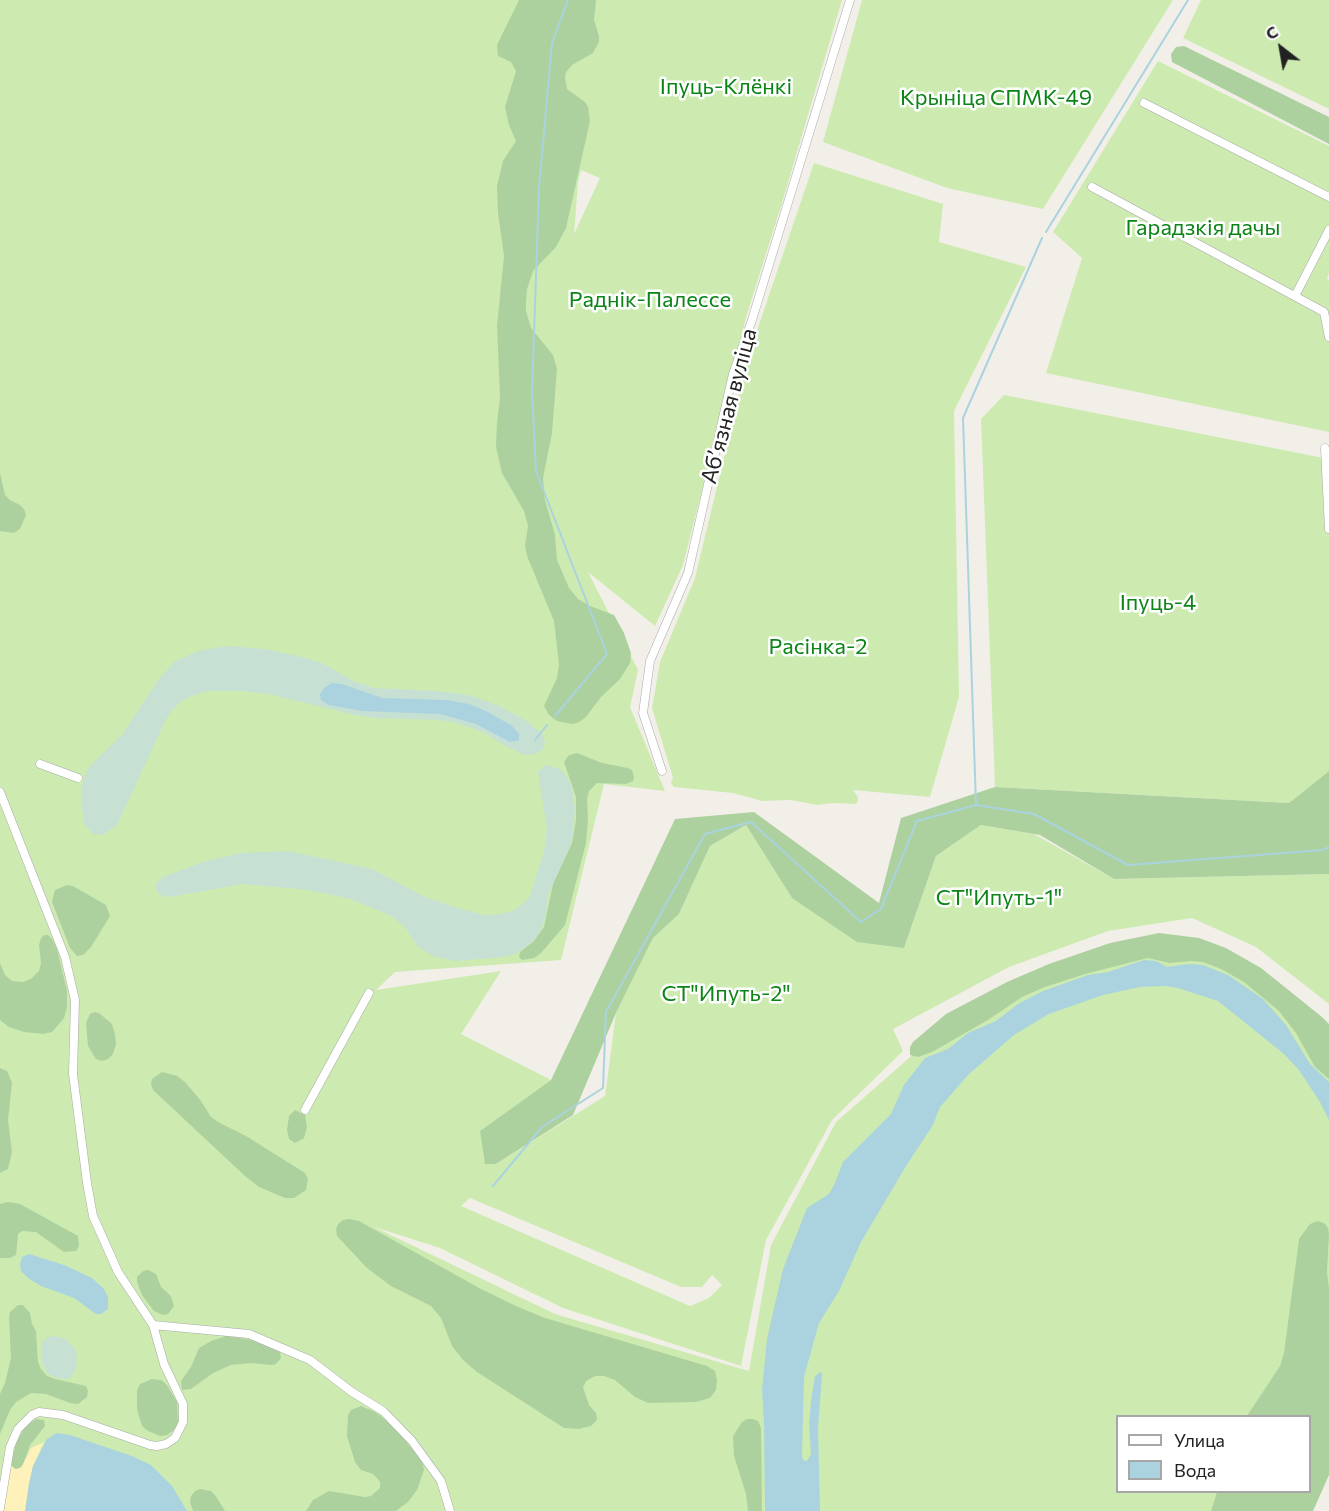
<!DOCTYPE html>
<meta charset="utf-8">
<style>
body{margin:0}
#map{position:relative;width:1329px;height:1511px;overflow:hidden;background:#f2efe9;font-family:Commissioner,sans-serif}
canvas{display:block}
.legend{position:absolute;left:1116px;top:1415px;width:195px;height:78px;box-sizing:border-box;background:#fff;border:2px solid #a7a7a7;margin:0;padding:8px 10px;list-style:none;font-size:18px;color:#222}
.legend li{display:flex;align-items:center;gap:12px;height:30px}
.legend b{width:30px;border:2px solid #a7a7a7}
.north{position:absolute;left:1251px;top:18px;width:60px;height:60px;-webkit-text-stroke:4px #fff;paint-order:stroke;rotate:329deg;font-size:16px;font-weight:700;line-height:24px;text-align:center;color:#222}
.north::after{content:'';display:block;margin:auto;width:21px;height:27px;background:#222;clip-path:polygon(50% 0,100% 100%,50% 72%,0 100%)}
</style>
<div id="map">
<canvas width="1329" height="1511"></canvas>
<ul class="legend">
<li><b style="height:8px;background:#fff"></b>Улица</li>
<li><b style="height:16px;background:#aad3df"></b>Вода</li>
</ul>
<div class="north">С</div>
</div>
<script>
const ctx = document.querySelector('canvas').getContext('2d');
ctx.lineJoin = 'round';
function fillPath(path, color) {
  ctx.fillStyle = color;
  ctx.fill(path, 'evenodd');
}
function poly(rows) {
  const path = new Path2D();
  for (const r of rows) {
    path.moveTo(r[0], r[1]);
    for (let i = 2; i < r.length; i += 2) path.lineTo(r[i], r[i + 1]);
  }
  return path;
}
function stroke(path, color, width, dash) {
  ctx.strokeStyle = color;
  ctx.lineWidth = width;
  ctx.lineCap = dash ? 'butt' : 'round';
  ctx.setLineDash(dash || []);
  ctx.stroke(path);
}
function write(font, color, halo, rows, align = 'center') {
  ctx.font = font + ' Commissioner,sans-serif';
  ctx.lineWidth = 5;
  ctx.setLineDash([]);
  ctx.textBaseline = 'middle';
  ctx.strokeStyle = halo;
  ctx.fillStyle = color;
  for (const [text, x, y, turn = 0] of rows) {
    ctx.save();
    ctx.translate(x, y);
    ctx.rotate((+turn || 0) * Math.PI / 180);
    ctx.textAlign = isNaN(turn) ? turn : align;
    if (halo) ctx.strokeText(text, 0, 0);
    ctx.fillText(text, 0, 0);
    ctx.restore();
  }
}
const grass = poly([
 [0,0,842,0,782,203,747,314,683,565,655,626,588,572,638,670,630,707,665,791,604,784,561,960,395,972,376,990,501,971,461,1034,551,1080,480,1131,496,1164,605,1096,616,1013,653,938,679,914,710,846,746,825,792,898,904,948,936,856,981,825,1034,834,1114,879,1329,874,1329,1004,1256,947,1192,918,1108,931,1009,967,893,1029,903,1051,832,1120,766,1240,741,1366,563,1308,440,1248,374,1227,555,1314,749,1371,771,1245,836,1122,965,1009,1137,945,1233,958,1329,1036,1329,1377,1310,1416,1118,1416,1118,1492,1287,1492,1280,1511,0,1511],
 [581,170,600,178,574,234,578,182],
 [470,1198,681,1287,702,1287,712,1275,722,1285,709,1298,690,1306,461,1206],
 [862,0,1173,0,1043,209,947,188,823,142],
 [1201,0,1329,0,1329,109,1183,38],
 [1158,61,1329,146,1329,273,1327,278,1329,281,1329,432,1046,373,1082,258,1053,232],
 [814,163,943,204,939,242,1026,267,954,411,959,697,930,797,853,790,858,797,857,803,854,804,833,803,817,805,791,800,762,801,733,793,674,787,671,783,673,778,652,708,660,662,695,578,749,354],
 [1004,395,1329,459,1329,771,1289,803,995,787,981,419]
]);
const forest = poly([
 [519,0,596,0,594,20,599,36,599,42,593,53,572,65,566,72,565,77,567,89,585,102,588,107,590,121,566,228,556,247,533,271,527,289,526,302,526,311,531,328,553,355,557,369,552,433,543,478,545,500,555,535,557,560,569,588,578,599,590,606,614,615,624,633,631,653,630,663,620,679,601,697,586,717,579,722,572,724,557,721,549,715,544,706,557,678,559,665,554,621,527,556,525,545,528,526,524,511,502,473,496,447,497,422,500,398,497,326,504,256,498,213,497,186,503,161,516,141,509,125,505,107,516,71,511,62,498,56,497,45],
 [1184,46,1329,117,1329,144,1172,62,1171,54,1176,47],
 [0,473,5,495,10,500,20,505,24,509,26,515,20,529,14,533,0,531],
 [577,753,602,763,628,768,632,770,634,777,633,781,626,784,597,783,589,791,587,799,588,819,586,843,565,925,541,953,534,958,522,960,519,957,520,952,533,942,544,927,553,884,572,843,576,820,576,797,564,762,569,755],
 [1329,771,1329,874,1114,879,1040,835,981,825,936,856,904,948,857,942,792,898,746,825,710,846,679,914,653,938,616,1013,573,1115,496,1164,485,1164,480,1131,551,1080,675,819,754,812,879,903,901,818,995,787,1289,803],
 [67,885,73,886,106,905,110,916,91,947,83,955,77,956,70,948,52,902,55,890],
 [1159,933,1199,938,1226,948,1261,968,1322,1017,1329,1024,1329,1079,1315,1067,1296,1033,1279,1011,1244,982,1221,969,1203,962,1191,961,1170,963,1148,958,1085,974,1045,987,1022,997,988,1020,932,1052,918,1057,910,1055,910,1047,913,1042,946,1014,1007,982,1049,964,1110,943],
 [44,935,48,935,52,939,57,949,67,991,67,1007,64,1018,52,1032,43,1034,24,1032,9,1027,0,1020,0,963,5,975,12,981,23,982,31,979,39,971,41,963,39,945,41,938],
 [95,1012,99,1013,112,1024,115,1034,116,1044,113,1054,108,1059,102,1061,96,1059,88,1046,86,1023,90,1014],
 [0,1068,7,1071,12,1083,8,1120,12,1152,8,1169,0,1173],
 [162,1072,177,1076,185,1082,201,1101,211,1117,220,1123,246,1136,305,1173,308,1179,306,1190,294,1198,285,1198,259,1187,245,1176,153,1090,151,1084,152,1079],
 [295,1110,305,1115,307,1127,304,1138,295,1143,289,1139,287,1130,289,1116],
 [8,1202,20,1204,78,1236,79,1246,76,1251,64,1252,36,1232,22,1231,18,1234,16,1255,10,1258,0,1258,0,1204],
 [349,1219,359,1221,481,1289,516,1306,545,1318,707,1366,715,1371,717,1380,716,1390,710,1398,696,1402,648,1403,635,1397,615,1380,604,1376,595,1376,586,1381,583,1387,589,1405,596,1413,597,1420,591,1426,579,1429,564,1428,477,1372,463,1360,452,1346,441,1318,431,1306,391,1286,367,1268,337,1236,336,1229,338,1224,343,1220],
 [1318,1221,1324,1223,1328,1228,1329,1234,1327,1272,1329,1288,1329,1475,1313,1511,1211,1511,1217,1492,1310,1492,1310,1416,1247,1416,1280,1366,1284,1353,1299,1239,1310,1224],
 [148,1270,156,1274,161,1287,171,1296,174,1306,168,1314,163,1315,154,1311,142,1295,137,1282,137,1277,143,1271],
 [18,1305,23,1305,30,1313,32,1324,36,1331,38,1362,41,1369,47,1376,55,1379,86,1386,88,1391,87,1397,78,1404,70,1403,46,1394,31,1393,16,1402,10,1410,0,1434,0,1394,5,1383,11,1358,9,1317,10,1312],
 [226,1336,252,1340,276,1349,280,1352,281,1358,276,1364,272,1365,251,1363,231,1365,213,1373,191,1389,182,1390,181,1381,191,1367,199,1348,211,1341],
 [152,1379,161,1380,167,1385,177,1402,178,1423,174,1430,167,1435,160,1436,148,1431,142,1426,137,1409,137,1390,140,1384],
 [361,1406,375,1412,392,1425,422,1461,424,1470,417,1490,408,1502,396,1511,306,1511,313,1500,329,1491,365,1497,371,1496,380,1488,380,1482,377,1478,373,1474,361,1470,355,1462,347,1436,348,1415,351,1410],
 [36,1419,44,1420,45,1426,30,1445,23,1465,18,1469,15,1469,11,1465,16,1443,25,1427],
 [747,1419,753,1419,758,1421,761,1428,762,1511,748,1511,746,1494,734,1456,733,1436,742,1422],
 [200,1489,211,1491,215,1495,225,1511,193,1511,190,1502,191,1496,195,1491]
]);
const wetland = poly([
 [227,646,265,649,306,658,322,663,353,681,374,688,438,691,468,695,497,705,527,721,544,736,545,744,542,750,535,754,525,755,507,747,483,732,454,722,438,720,375,718,355,715,269,694,242,691,207,691,194,695,181,701,173,709,166,719,117,825,103,835,93,834,84,823,81,800,81,787,89,767,122,735,159,679,174,662,198,651],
 [546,765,557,768,563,772,571,784,575,808,573,835,569,848,548,895,546,914,540,932,534,941,515,954,504,957,456,961,435,957,418,947,405,927,390,915,350,899,309,890,243,884,170,897,163,896,158,893,156,889,156,884,163,877,206,861,242,853,288,851,372,869,425,897,461,909,484,915,494,915,513,911,525,902,530,896,544,852,547,829,538,772],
 [54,1336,66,1339,74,1348,77,1355,76,1369,71,1377,66,1379,54,1377,47,1373,42,1362,42,1342,48,1337]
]);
const sand = poly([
 [44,1442,33,1466,29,1484,25,1511,4,1511,11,1465,15,1469,21,1468,31,1448]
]);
const water = poly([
 [332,683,342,684,382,698,446,700,469,704,488,712,512,726,519,734,519,740,510,742,476,724,440,714,362,711,329,705,321,700,320,694,324,688],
 [1144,960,1156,961,1167,967,1188,964,1203,965,1228,975,1263,999,1286,1025,1310,1064,1329,1082,1329,1120,1320,1102,1299,1070,1284,1054,1218,1001,1178,988,1165,986,1140,987,1103,995,1049,1014,1014,1035,969,1074,940,1107,933,1125,906,1166,861,1242,839,1291,819,1323,804,1377,802,1455,803,1460,807,1461,811,1454,809,1424,811,1401,815,1376,821,1372,822,1374,818,1428,820,1511,765,1511,764,1422,762,1390,767,1339,783,1269,807,1208,829,1194,835,1183,843,1162,891,1114,904,1085,925,1058,948,1049,968,1033,996,1021,1018,1004,1043,991,1088,975,1108,972],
 [29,1254,64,1265,92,1278,104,1289,108,1298,108,1309,101,1314,96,1314,74,1298,41,1286,28,1278,21,1271,20,1264,22,1257],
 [57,1433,70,1435,132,1456,151,1465,172,1486,187,1511,25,1511,29,1484,33,1466,47,1439]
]);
const stream = poly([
 [1046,232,1188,0],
 [555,716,607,654,536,471,532,392,539,188,552,43,568,0],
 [535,740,547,725],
 [976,805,963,418,1042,238],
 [493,1186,542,1127,603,1088,606,1012,705,834,751,822,861,922,881,909,917,821,976,805,1034,814,1128,865,1323,850,1329,847]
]);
const minor = poly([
 [1144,103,1329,197],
 [1092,187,1324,312,1329,337],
 [1295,296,1329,230],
 [1325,448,1329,529],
 [40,764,78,778],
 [662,771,643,713,650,661,688,573,733,374,752,320,850,0],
 [0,792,65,957,75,1000,73,1074,87,1183,93,1216,118,1272,153,1325,249,1334,310,1360,352,1392,383,1411,412,1441,441,1481,450,1511],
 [305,1110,369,993],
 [0,1508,10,1447,18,1429,32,1415,39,1412,63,1415,150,1445,157,1446,166,1444,175,1438,183,1422,183,1404,164,1364,153,1325]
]);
const parkNames = [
 ["Іпуць-Клёнкі",726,87],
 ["Крыніца СПМК-49",996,98],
 ["Гарадзкія дачы",1203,228],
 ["Раднік-Палессе",650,300],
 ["Іпуць-4",1158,603],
 ["Расінка-2",818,647],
 ["СТ\"Ипуть-1\"",999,898],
 ["СТ\"Ипуть-2\"",726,994]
];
const streetNames = [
 ["Абʼязная вуліца",729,406,-75]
];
fillPath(grass, '#cdebb0');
fillPath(forest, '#add19e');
fillPath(wetland, '#c6e0d4');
fillPath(sand, '#fff1ba');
fillPath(water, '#aad3df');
stroke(stream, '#aad3df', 2);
stroke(minor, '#a9a9a9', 9);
stroke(minor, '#fff', 8);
write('22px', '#0c8416', '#fff', parkNames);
write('22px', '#222', '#fff', streetNames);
</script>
